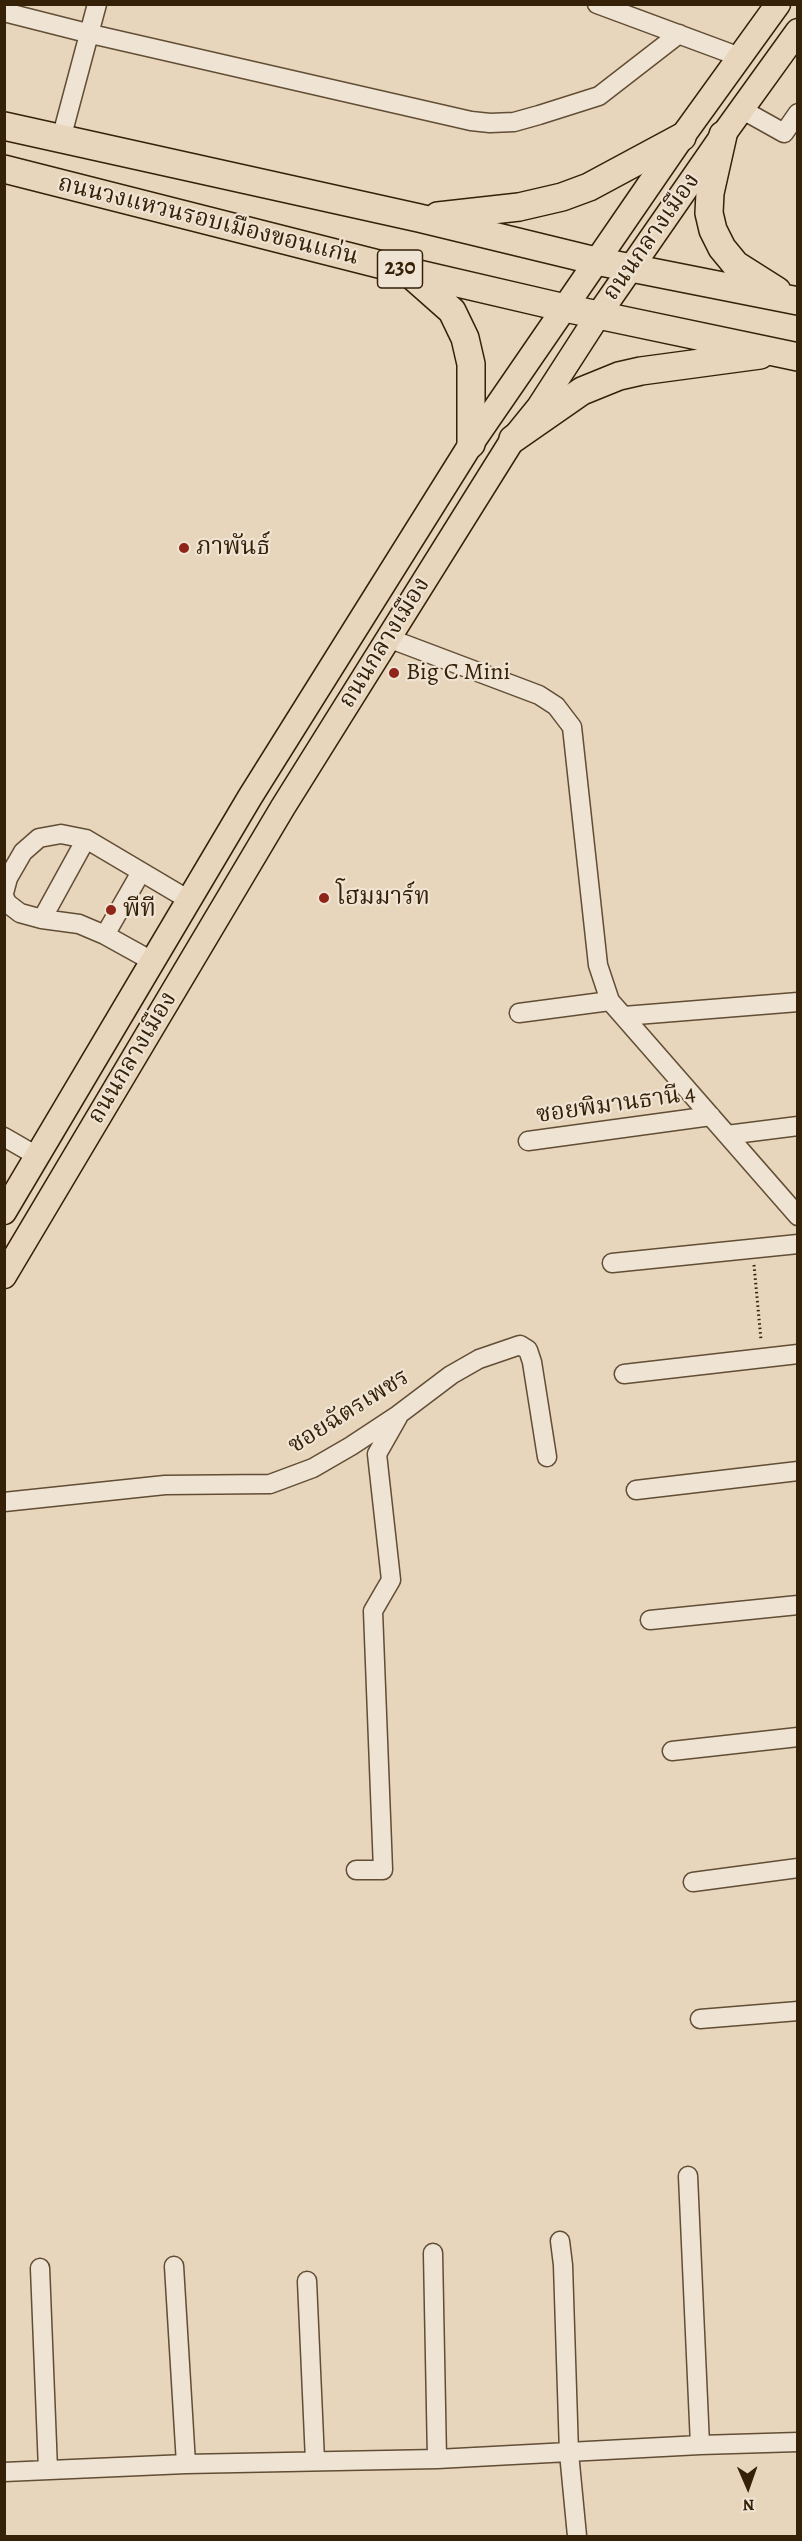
<!DOCTYPE html>
<meta charset="utf-8">
<style>
body{margin:0}
#map{position:relative;width:802px;height:2541px;overflow:hidden;background:#e7d5bc;font-family:Alegreya,serif}
canvas{display:block}
.frame{position:absolute;inset:0;border:6px solid #352008;pointer-events:none}
.north{position:absolute;left:718px;top:2457px;width:60px;height:60px;-webkit-text-stroke:4px #efe4d3;paint-order:stroke;rotate:178deg;font-size:16px;font-weight:700;line-height:24px;text-align:center;color:#352008}
.north::after{content:'';display:block;margin:auto;width:21px;height:27px;background:#352008;clip-path:polygon(50% 0,100% 100%,50% 72%,0 100%)}
</style>
<div id="map">
<canvas width="802" height="2541"></canvas>
<div class="frame"></div>
<div class="north">N</div>
</div>
<script>
const ctx = document.querySelector('canvas').getContext('2d');
ctx.lineJoin = 'round';
function poly(rows) {
  const path = new Path2D();
  for (const r of rows) {
    path.moveTo(r[0], r[1]);
    for (let i = 2; i < r.length; i += 2) path.lineTo(r[i], r[i + 1]);
  }
  return path;
}
function stroke(path, color, width, dash) {
  ctx.strokeStyle = color;
  ctx.lineWidth = width;
  ctx.lineCap = dash ? 'butt' : 'round';
  ctx.setLineDash(dash || []);
  ctx.stroke(path);
}
function write(font, color, halo, rows, align = 'center') {
  ctx.font = font + ' Alegreya,"Noto Serif Thai",serif';
  ctx.lineWidth = 4.5;
  ctx.setLineDash([]);
  ctx.textBaseline = 'middle';
  ctx.strokeStyle = halo;
  ctx.fillStyle = color;
  for (const [text, x, y, turn = 0] of rows) {
    ctx.save();
    ctx.translate(x, y);
    ctx.rotate((+turn || 0) * Math.PI / 180);
    ctx.textAlign = isNaN(turn) ? turn : align;
    if (halo) ctx.strokeText(text, 0, 0);
    ctx.fillText(text, 0, 0);
    ctx.restore();
  }
}
const path = poly([
 [754,1265,761,1340]
]);
const minor = poly([
 [597,4,740,57],
 [4,12,91,34,471,121,490,123,514,122,539,115,599,96,679,34],
 [741,109,784,133,798,113],
 [61,139,97,4],
 [388,638,539,695,556,706,572,727,598,965,610,1001,798,1216],
 [86,839,42,919,79,924,105,935,152,961],
 [4,893,8,878,23,852,39,838,61,834,86,839,189,900],
 [4,896,7,903,20,913,42,919],
 [105,935,141,872],
 [519,1013,610,1001],
 [624,1016,798,1002],
 [727,1135,798,1126],
 [4,1137,37,1156],
 [528,1141,711,1116],
 [612,1263,798,1244],
 [624,1374,798,1354],
 [636,1490,798,1471],
 [4,1502,165,1485,270,1484,313,1468,351,1446,398,1415,451,1375,479,1359,520,1345,528,1350,532,1362,547,1457],
 [650,1620,798,1605],
 [672,1751,798,1737],
 [356,1870,383,1870,373,1611,391,1580,377,1454,398,1417],
 [693,1882,798,1868],
 [700,2019,798,2011],
 [688,2176,700,2445],
 [560,2241,563,2265,569,2453,577,2536],
 [433,2253,437,2459],
 [174,2266,186,2464],
 [40,2268,48,2470],
 [307,2281,315,2461],
 [4,2472,186,2464,437,2459,700,2445,798,2442]
]);
const major = poly([
 [4,1212,250,797,471,444,682,137,778,4],
 [4,1276,283,807,513,439,539,407,599,314,723,135,798,31]
]);
const highway = poly([
 [4,126,419,218,596,261,798,301],
 [723,135,710,193,709,213,713,230,722,248,736,265,777,291],
 [4,169,406,271,565,308,798,357],
 [438,216,519,207,562,197,589,187,682,137],
 [409,273,452,311,465,338,471,364,471,444],
 [513,439,582,391,619,376,641,371,760,355]
]);
const markers = [
 [184,548,6,"#8f2418"],
 [394,673,6,"#8f2418"],
 [324,898,6,"#8f2418"],
 [111,910,6,"#8f2418"]
];
const shields = [
 [400,269,45]
];
const shieldNames = [
 ["230",400,269]
];
const streetNames = [
 ["ถนนวงแหวนรอบเมืองขอนแก่น",208,221,14],
 ["ถนนกลางเมือง",652,237,-55],
 ["ถนนกลางเมือง",385,643,-58],
 ["ถนนกลางเมือง",133,1058,-59],
 ["ซอยพิมานธานี 4",616,1105,-8],
 ["ซอยฉัตรเพชร",349,1412,-32]
];
const poiNames = [
 ["ภาพันธ์",196,548],
 ["Big C Mini",406,673],
 ["โฮมมาร์ท",336,898],
 ["พีที",123,910]
];
stroke(minor, '#624d35', 21);
stroke(major, '#352008', 27);
stroke(highway, '#352008', 30);
stroke(path, '#352008', 3, [1.5, 3]);
stroke(minor, '#efe4d3', 18);
stroke(major, '#e7d5bc', 24);
stroke(highway, '#e7d5bc', 27);
for (const [x, y, r, color] of markers) {
  const dot = new Path2D();
  dot.arc(x, y, r, 0, 2 * Math.PI);
  ctx.fillStyle = color;
  ctx.fill(dot);
  stroke(dot, '#efe4d3', 2);
}
for (const [x, y, w] of shields) {
  const box = new Path2D();
  box.roundRect(x - w / 2, y - 19, w, 38, 4.5);
  ctx.fillStyle = '#efe4d3';
  ctx.fill(box);
  stroke(box, '#352008', 1.5);
}
write('bold 22px', '#352008', null, shieldNames);
write('24px', '#352008', '#efe4d3', streetNames);
write('24px', '#352008', '#efe4d3', poiNames, 'left');
</script>
